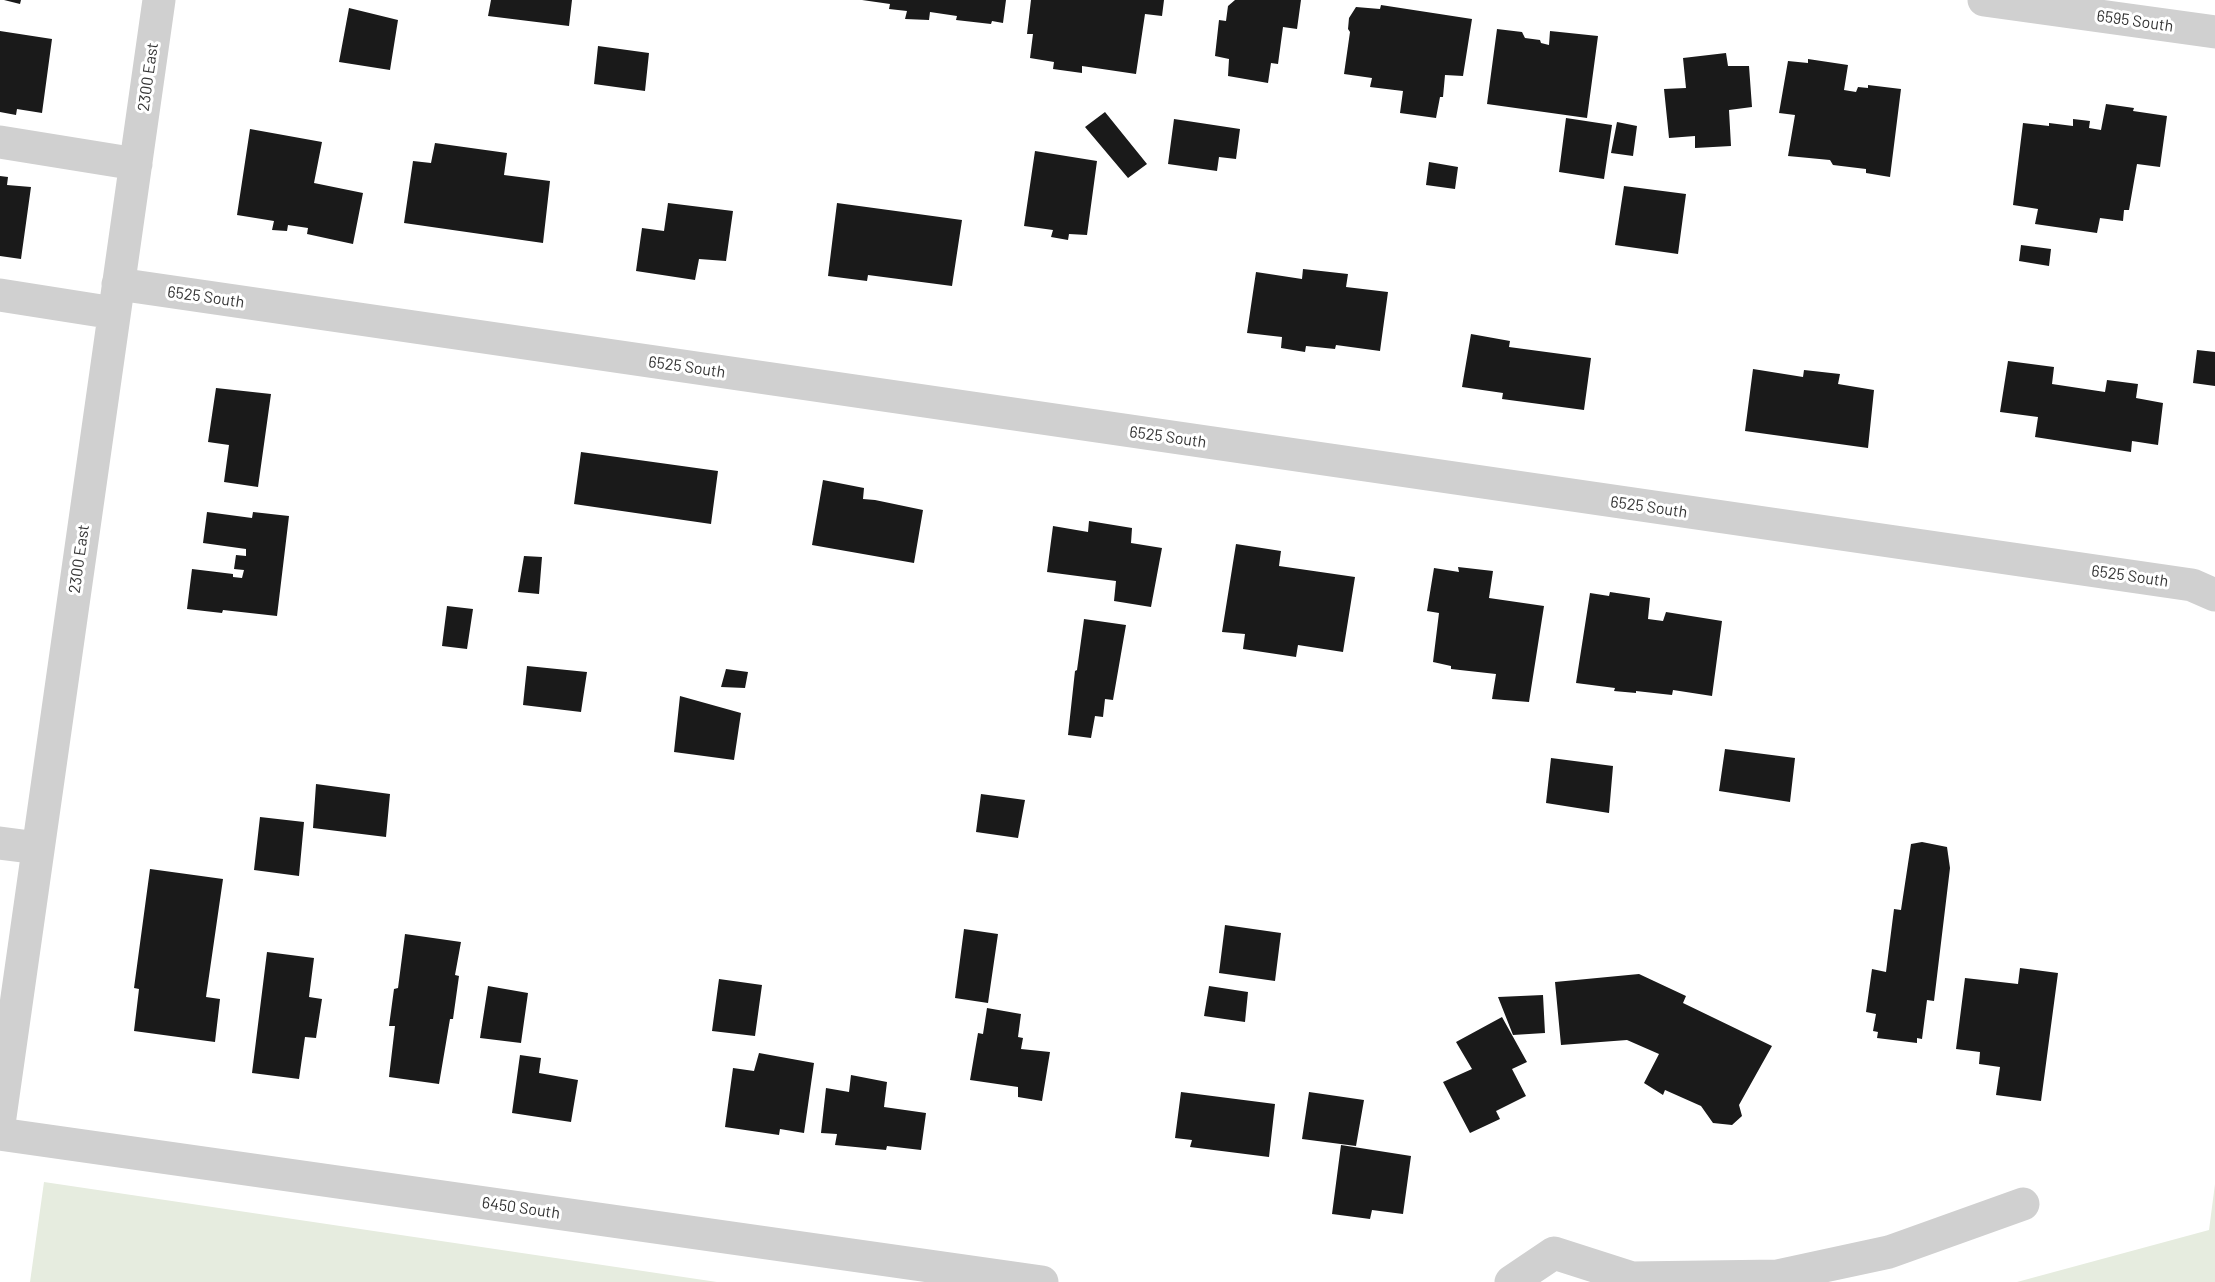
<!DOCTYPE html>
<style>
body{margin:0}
canvas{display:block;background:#fff}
</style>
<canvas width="2215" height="1282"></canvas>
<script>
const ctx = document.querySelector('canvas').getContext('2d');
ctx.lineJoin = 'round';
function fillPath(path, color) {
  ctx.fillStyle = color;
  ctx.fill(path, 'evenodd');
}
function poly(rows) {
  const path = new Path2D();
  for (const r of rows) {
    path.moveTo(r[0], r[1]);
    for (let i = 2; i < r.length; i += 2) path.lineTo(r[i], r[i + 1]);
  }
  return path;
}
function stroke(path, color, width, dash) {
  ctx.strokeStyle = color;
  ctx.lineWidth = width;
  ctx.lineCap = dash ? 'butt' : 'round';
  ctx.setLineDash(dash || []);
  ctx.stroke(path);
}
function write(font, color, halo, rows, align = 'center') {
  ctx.font = font + ' Barlow,sans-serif';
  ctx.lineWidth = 6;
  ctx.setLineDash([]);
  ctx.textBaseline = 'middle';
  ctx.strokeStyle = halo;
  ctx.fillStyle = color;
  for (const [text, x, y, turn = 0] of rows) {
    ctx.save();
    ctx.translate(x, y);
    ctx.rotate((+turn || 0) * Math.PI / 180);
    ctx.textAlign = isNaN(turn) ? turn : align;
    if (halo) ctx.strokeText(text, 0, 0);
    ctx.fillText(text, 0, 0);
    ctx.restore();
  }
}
const green = poly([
 [44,1182,717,1282,30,1282],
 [2215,1184,2215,1282,2017,1282,2209,1230]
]);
const building = poly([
 [4,0,21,0,20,4],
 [491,0,572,0,569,26,488,16],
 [862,0,1006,0,1003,23,992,21,991,24,956,20,957,16,930,12,929,20,905,19,907,11,889,9,890,4],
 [1031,0,1164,0,1162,16,1145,14,1136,74,1082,66,1082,73,1053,69,1054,62,1030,58,1033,34,1027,34],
 [1235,0,1301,0,1297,29,1283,27,1278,64,1271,63,1268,83,1228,76,1229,59,1215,56,1219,20,1226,21,1228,6],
 [1381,5,1472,19,1463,76,1445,75,1443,97,1440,97,1436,118,1400,113,1403,91,1370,87,1372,78,1344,74,1350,32,1348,29,1349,18,1356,7,1380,9],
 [349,8,398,20,390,70,339,62],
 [1497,29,1522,32,1525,38,1540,40,1541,43,1549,45,1550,31,1598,36,1587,118,1487,104],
 [0,31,52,39,42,113,17,109,16,115,0,112],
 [598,46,649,53,645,91,594,84],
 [1726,53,1728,66,1749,66,1752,107,1729,110,1731,146,1695,148,1695,136,1669,138,1664,89,1686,88,1683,58],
 [1808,59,1848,65,1844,90,1856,92,1858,87,1868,88,1868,85,1901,89,1890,177,1866,173,1866,169,1833,165,1830,160,1788,156,1795,115,1779,113,1788,61,1808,63],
 [2106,104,2134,108,2133,111,2167,116,2160,167,2137,164,2129,210,2124,210,2123,221,2100,218,2097,233,2035,224,2038,209,2013,205,2023,123,2049,126,2049,123,2073,126,2073,119,2090,121,2089,128,2101,130],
 [1105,112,1147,164,1128,178,1085,127],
 [1566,118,1612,125,1604,179,1559,172],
 [1174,119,1240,129,1236,159,1219,157,1217,171,1168,164],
 [1617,122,1637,126,1633,156,1611,153],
 [250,129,322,142,314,183,363,193,353,244,307,234,308,228,288,225,287,231,272,230,274,221,237,215],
 [435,143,507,153,504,175,550,181,543,243,404,223,413,161,431,163],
 [1035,151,1097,161,1087,235,1069,234,1068,240,1051,237,1053,230,1024,226],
 [1429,162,1458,167,1455,189,1426,185],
 [0,176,8,177,7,185,31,187,21,259,0,256],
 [1624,186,1686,194,1678,254,1615,245],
 [668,203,733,211,726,261,699,259,695,280,636,271,642,228,664,231],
 [837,203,962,220,952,286,868,275,867,281,828,276],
 [2021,245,2051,249,2049,266,2019,261],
 [1303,269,1348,274,1346,287,1388,292,1380,351,1336,345,1335,349,1306,346,1305,352,1281,348,1282,337,1247,333,1256,272,1302,279],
 [1471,334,1510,341,1509,347,1591,358,1584,410,1502,399,1503,393,1462,387],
 [2197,350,2215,352,2215,386,2193,383],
 [2008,361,2054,367,2052,384,2105,392,2107,380,2138,384,2136,398,2163,403,2158,445,2132,441,2131,452,2035,437,2038,417,2000,412],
 [1753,369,1803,377,1804,370,1840,374,1838,384,1874,390,1868,448,1745,431],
 [216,388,271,394,258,487,224,482,229,445,208,442],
 [581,452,718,471,711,524,574,504],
 [823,480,864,488,863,499,875,500,923,510,914,563,812,545],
 [207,512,252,518,253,512,289,516,277,616,223,610,222,613,187,609,192,569,233,574,233,577,242,578,244,570,234,569,236,555,246,556,246,549,203,543],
 [1089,521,1132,528,1131,543,1162,548,1151,607,1114,601,1116,581,1047,572,1053,526,1088,532],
 [1236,544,1281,551,1279,566,1355,577,1343,652,1298,645,1296,657,1243,649,1245,634,1222,632],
 [524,556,542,557,539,594,518,592],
 [1458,567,1493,571,1489,598,1544,606,1529,702,1492,699,1496,674,1451,669,1451,666,1433,662,1439,613,1427,611,1434,568,1459,572],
 [1610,592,1650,598,1648,619,1663,621,1666,612,1722,621,1712,696,1673,690,1672,695,1636,691,1636,693,1614,691,1615,688,1576,683,1590,593,1609,596],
 [447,606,473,609,467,649,442,646],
 [1084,619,1126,625,1113,700,1105,699,1103,717,1095,716,1091,738,1068,735,1075,671,1077,670],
 [527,666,587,672,581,712,523,705],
 [726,669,748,672,745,688,721,687],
 [680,696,741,713,734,760,674,752],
 [1725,749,1795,758,1790,802,1719,791],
 [1551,758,1613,766,1609,813,1546,803],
 [316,784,390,794,386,837,313,828],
 [981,794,1025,800,1018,838,976,832],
 [260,817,304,822,299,876,254,870],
 [1922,842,1947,847,1950,868,1934,1001,1927,1000,1922,1039,1917,1038,1917,1043,1877,1038,1878,1032,1873,1031,1876,1014,1866,1012,1872,969,1886,972,1894,909,1901,910,1911,844],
 [150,869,223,879,206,997,220,999,215,1042,134,1031,139,989,134,988],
 [1225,925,1281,933,1275,981,1219,973],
 [964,929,998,934,988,1003,955,998],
 [405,934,461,942,455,975,459,976,453,1019,450,1019,439,1084,389,1077,395,1026,389,1026,394,989,398,988],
 [267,952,314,958,309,997,322,999,316,1038,305,1037,299,1079,252,1073],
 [2020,968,2058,973,2041,1101,1996,1095,2000,1067,1979,1064,1980,1052,1956,1049,1965,978,2018,984],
 [1639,974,1686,996,1683,1003,1772,1046,1739,1105,1742,1116,1732,1125,1713,1123,1701,1106,1665,1090,1663,1095,1644,1083,1659,1054,1627,1040,1561,1045,1555,982],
 [719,979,762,985,755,1036,712,1031],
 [488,986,528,993,521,1043,480,1038],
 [1209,986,1248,992,1245,1022,1204,1016],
 [1543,995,1545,1033,1513,1035,1498,997],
 [987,1008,1021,1014,1018,1037,1023,1038,1021,1049,1050,1052,1042,1101,1018,1097,1018,1087,970,1080,978,1033,983,1034],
 [1502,1017,1527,1062,1512,1069,1526,1096,1496,1111,1500,1119,1470,1133,1443,1082,1472,1069,1456,1042],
 [759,1053,814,1063,804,1133,780,1129,779,1135,725,1127,733,1068,754,1071],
 [520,1055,541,1058,539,1073,578,1080,571,1122,512,1113],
 [851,1075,887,1082,884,1107,926,1113,921,1150,887,1146,886,1150,835,1145,837,1134,821,1133,826,1088,849,1092],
 [1181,1092,1275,1104,1269,1157,1190,1147,1192,1140,1175,1138],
 [1309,1092,1364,1100,1356,1146,1302,1139],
 [1341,1145,1411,1156,1403,1214,1372,1210,1370,1219,1332,1214]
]);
const minor = poly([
 [1984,0,2215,32],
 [0,142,136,164],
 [118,284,2192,585,2215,595],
 [0,295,114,313],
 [0,843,38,848],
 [0,1117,159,0],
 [0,1134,1042,1282],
 [1511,1282,1554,1253,1632,1278,1778,1276,1889,1252,2023,1204]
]);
const streetNames = [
 ["6595 South",2135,21,8],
 ["2300 East",148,77,-82],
 ["6525 South",206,297,8],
 ["6525 South",687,367,8],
 ["6525 South",1168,437,8],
 ["6525 South",1649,507,8],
 ["2300 East",79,559,-82],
 ["6525 South",2130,576,8],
 ["6450 South",521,1208,8]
];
fillPath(green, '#e6ecdf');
fillPath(building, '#1a1a1a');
stroke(minor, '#d0d0d0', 33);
write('16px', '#333', '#fff', streetNames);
</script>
